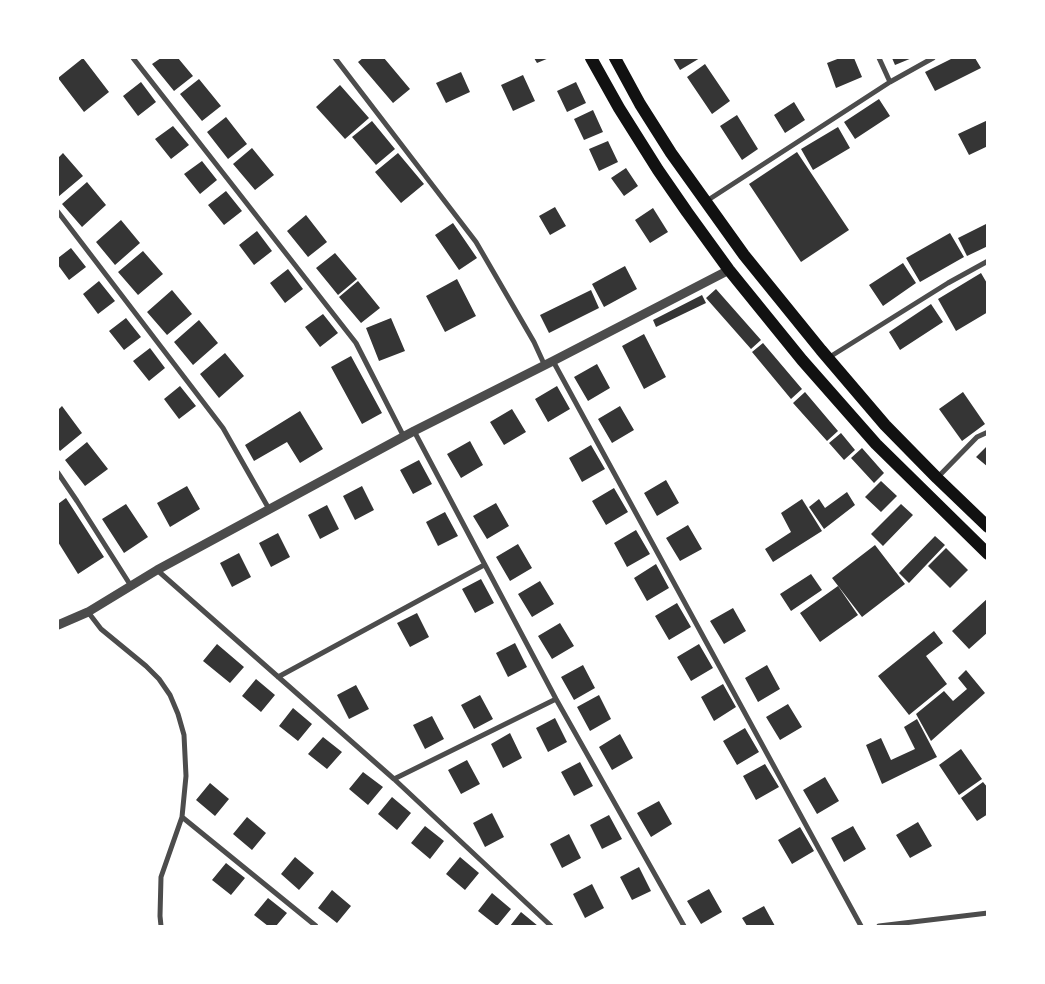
<!DOCTYPE html>
<style>
body{margin:0}
#map{position:relative;width:1045px;height:984px;overflow:hidden;background:#fff;font-family:Overpass,sans-serif}
canvas{display:block}
.frame{position:absolute;inset:0;border:59px solid #fff;pointer-events:none}
</style>
<div id="map">
<canvas width="1045" height="984"></canvas>
<div class="frame"></div>
</div>
<script>
const ctx = document.querySelector('canvas').getContext('2d');
ctx.lineJoin = 'round';
function fillPath(path, color) {
  ctx.fillStyle = color;
  ctx.fill(path, 'evenodd');
}
function poly(rows) {
  const path = new Path2D();
  for (const r of rows) {
    path.moveTo(r[0], r[1]);
    for (let i = 2; i < r.length; i += 2) path.lineTo(r[i], r[i + 1]);
  }
  return path;
}
function stroke(path, color, width, dash) {
  ctx.strokeStyle = color;
  ctx.lineWidth = width;
  ctx.lineCap = dash ? 'butt' : 'round';
  ctx.setLineDash(dash || []);
  ctx.stroke(path);
}
const building = poly([
 [83,58,109,92,84,112,58,78],
 [161,58,178,58,193,76,174,91,152,64],
 [363,58,384,58,410,89,393,103,358,62],
 [534,58,549,58,537,63],
 [673,58,700,58,680,70],
 [840,58,854,58,862,77,836,88,827,63],
 [892,58,912,58,895,65],
 [953,58,975,58,981,68,935,91,925,72],
 [705,64,730,101,712,114,687,77],
 [461,72,470,92,446,103,436,83],
 [523,75,535,101,513,111,501,85],
 [199,79,221,106,202,121,180,94],
 [141,82,156,102,138,116,123,96],
 [576,82,586,103,567,112,557,91],
 [340,85,369,118,345,139,316,107],
 [879,99,890,116,855,139,844,122],
 [794,102,805,120,785,133,774,115],
 [593,110,603,132,584,140,574,119],
 [737,115,758,149,742,160,720,126],
 [226,117,247,144,228,159,207,132],
 [988,120,988,146,969,155,958,134],
 [372,121,395,149,376,165,352,137],
 [173,126,189,145,171,159,155,139],
 [838,127,850,148,813,170,801,149],
 [608,141,618,162,599,171,589,149],
 [252,148,274,175,255,190,233,164],
 [797,152,849,230,801,262,749,184],
 [63,153,83,176,58,197,58,158],
 [398,153,424,184,401,203,375,172],
 [202,161,217,180,200,194,184,174],
 [626,168,638,186,624,196,611,178],
 [87,182,106,205,82,227,62,204],
 [226,191,242,211,224,225,208,205],
 [555,207,566,226,550,235,539,216],
 [653,208,668,232,650,243,635,220],
 [306,215,327,242,308,257,287,231],
 [121,220,140,243,115,265,96,242],
 [453,223,477,258,459,270,435,235],
 [988,223,988,246,967,256,958,238],
 [257,231,272,251,254,265,239,245],
 [950,233,964,257,920,282,906,258],
 [71,248,86,267,69,280,58,265,58,258],
 [143,251,163,274,138,295,118,272],
 [335,253,357,279,338,295,316,268],
 [903,263,916,283,883,306,869,285],
 [625,266,637,289,604,307,592,284],
 [288,269,303,289,285,303,270,283],
 [981,273,988,285,988,312,956,331,938,299],
 [457,279,476,316,445,332,426,296],
 [99,281,115,301,98,314,83,294],
 [358,281,380,308,361,323,339,297],
 [716,289,761,340,751,349,706,298],
 [172,290,192,314,167,335,147,312],
 [591,290,599,308,549,333,540,315],
 [702,295,706,303,656,327,653,320],
 [931,304,943,322,900,350,889,332],
 [323,314,338,333,320,347,305,327],
 [126,318,141,337,124,350,109,331],
 [391,318,405,351,379,361,366,328],
 [199,320,218,343,193,365,174,342],
 [644,334,666,377,644,389,622,346],
 [763,343,802,389,791,399,752,352],
 [150,348,165,368,149,381,133,361],
 [225,353,244,376,219,398,200,374],
 [351,356,382,413,362,424,331,367],
 [597,364,610,388,588,401,574,377],
 [180,386,196,406,179,419,164,399],
 [557,386,570,409,548,422,535,399],
 [805,392,838,431,827,441,793,403],
 [963,392,985,424,962,441,939,409],
 [62,406,82,433,60,451,58,448,58,410],
 [620,406,634,430,612,443,598,419],
 [512,409,526,432,504,445,490,422],
 [300,411,323,449,300,463,287,442,254,461,245,445],
 [841,433,855,450,844,460,829,443],
 [470,441,483,465,461,478,447,454],
 [87,442,108,469,85,486,65,460],
 [591,445,605,469,582,482,569,458],
 [988,445,988,467,976,457],
 [862,448,884,473,874,483,851,458],
 [419,460,432,484,413,494,400,470],
 [666,480,679,503,657,516,644,493],
 [881,481,897,496,881,512,865,497],
 [187,486,200,509,170,527,157,503],
 [362,486,374,510,355,520,343,496],
 [614,488,628,512,606,525,592,501],
 [847,492,855,505,824,529,809,507,819,499,825,508],
 [66,498,104,557,78,574,58,542,58,504],
 [802,499,822,531,773,562,765,549,791,532,781,513],
 [496,503,509,526,487,539,473,516],
 [126,504,148,537,124,553,102,519],
 [901,504,913,515,883,546,871,534],
 [327,505,339,529,320,539,308,515],
 [445,512,458,536,438,546,426,522],
 [688,525,702,549,680,561,666,538],
 [636,530,650,554,627,567,614,543],
 [278,533,290,557,271,567,259,543],
 [935,536,945,545,909,583,899,573],
 [518,544,532,568,510,581,496,557],
 [875,545,905,584,862,617,832,578],
 [946,548,968,570,950,588,928,566],
 [239,553,251,577,232,587,220,563],
 [656,564,669,588,647,601,634,578],
 [811,574,822,590,791,611,780,594],
 [481,579,494,603,475,613,462,589],
 [540,581,554,604,532,617,518,594],
 [838,586,858,615,820,642,800,613],
 [988,598,988,632,969,649,952,631],
 [677,603,691,627,669,640,655,616],
 [733,608,746,631,724,644,710,621],
 [417,613,429,637,410,647,397,623],
 [560,623,574,646,552,659,538,636],
 [934,631,943,643,926,656,947,684,909,715,878,676],
 [515,643,527,667,508,677,496,653],
 [217,644,244,667,230,683,203,661],
 [699,644,713,668,691,681,677,657],
 [583,665,595,688,574,700,561,677],
 [767,665,780,689,758,702,745,678],
 [966,670,985,693,931,741,916,714,944,691,953,701,967,689,958,678],
 [256,679,275,695,261,712,242,696],
 [723,684,736,707,714,721,701,697],
 [356,685,369,709,349,719,337,695],
 [480,695,493,719,474,729,461,705],
 [599,695,611,719,590,731,577,707],
 [788,704,802,727,780,740,766,717],
 [293,708,312,724,298,741,279,726],
 [432,716,444,739,425,749,413,725],
 [555,718,567,742,548,752,536,728],
 [917,719,937,757,882,784,866,745,881,738,891,760,915,749,904,727],
 [745,728,759,752,737,765,723,741],
 [510,733,522,758,503,768,491,744],
 [620,734,633,758,612,770,599,747],
 [323,737,342,752,327,769,308,754],
 [961,749,982,779,959,795,939,765],
 [467,760,480,784,461,794,448,770],
 [580,762,593,786,574,796,561,772],
 [765,764,779,787,756,800,743,776],
 [363,772,383,787,368,805,349,789],
 [825,777,839,801,817,814,803,790],
 [983,782,988,788,988,814,977,821,961,798],
 [210,783,229,799,215,816,196,800],
 [392,797,411,813,397,830,378,814],
 [659,801,672,824,651,837,637,813],
 [492,813,504,837,485,847,473,823],
 [609,815,622,839,602,849,590,825],
 [247,817,266,833,252,850,233,834],
 [918,822,932,846,910,858,896,835],
 [425,826,444,841,430,859,411,843],
 [853,826,866,849,844,862,831,838],
 [800,827,814,851,792,864,778,840],
 [569,834,581,858,562,868,550,844],
 [295,857,314,873,299,890,281,874],
 [460,857,479,873,465,890,446,874],
 [226,863,245,878,231,895,212,880],
 [639,867,651,891,632,900,620,877],
 [592,884,604,908,585,918,573,894],
 [709,889,722,912,701,924,687,901],
 [332,890,351,906,337,923,318,908],
 [492,893,511,909,497,926,478,911],
 [268,898,287,913,276,926,268,926,254,915],
 [764,906,775,926,747,926,742,918],
 [521,912,538,926,510,926]
]);
const minor = poly([
 [133,58,356,343,404,437],
 [335,58,476,242,534,342,545,366],
 [879,58,890,82],
 [705,202,890,82,933,58],
 [58,212,223,428,269,509],
 [828,358,948,283,988,261],
 [553,361,861,926],
 [414,431,556,699,684,926],
 [58,473,77,501,131,586],
 [937,478,977,437,988,432],
 [157,570,394,779,551,926],
 [88,612,101,629,146,666,159,679,170,695,178,714,184,735,186,776,182,817,161,877,160,916,161,926],
 [278,677,484,565],
 [394,779,556,699],
 [182,817,316,926],
 [879,926,988,913]
]);
const tertiary = poly([
 [58,625,88,612,157,570,414,431,553,361,729,270]
]);
const primary = poly([
 [591,58,619,108,658,170,687,212,729,270,802,360,876,444,988,554],
 [615,58,640,104,671,153,744,255,821,350,885,425,937,478,988,527]
]);
fillPath(building, '#353535');
stroke(minor, '#4c4c4c', 5);
stroke(tertiary, '#4c4c4c', 9);
stroke(primary, '#111', 12);
</script>
